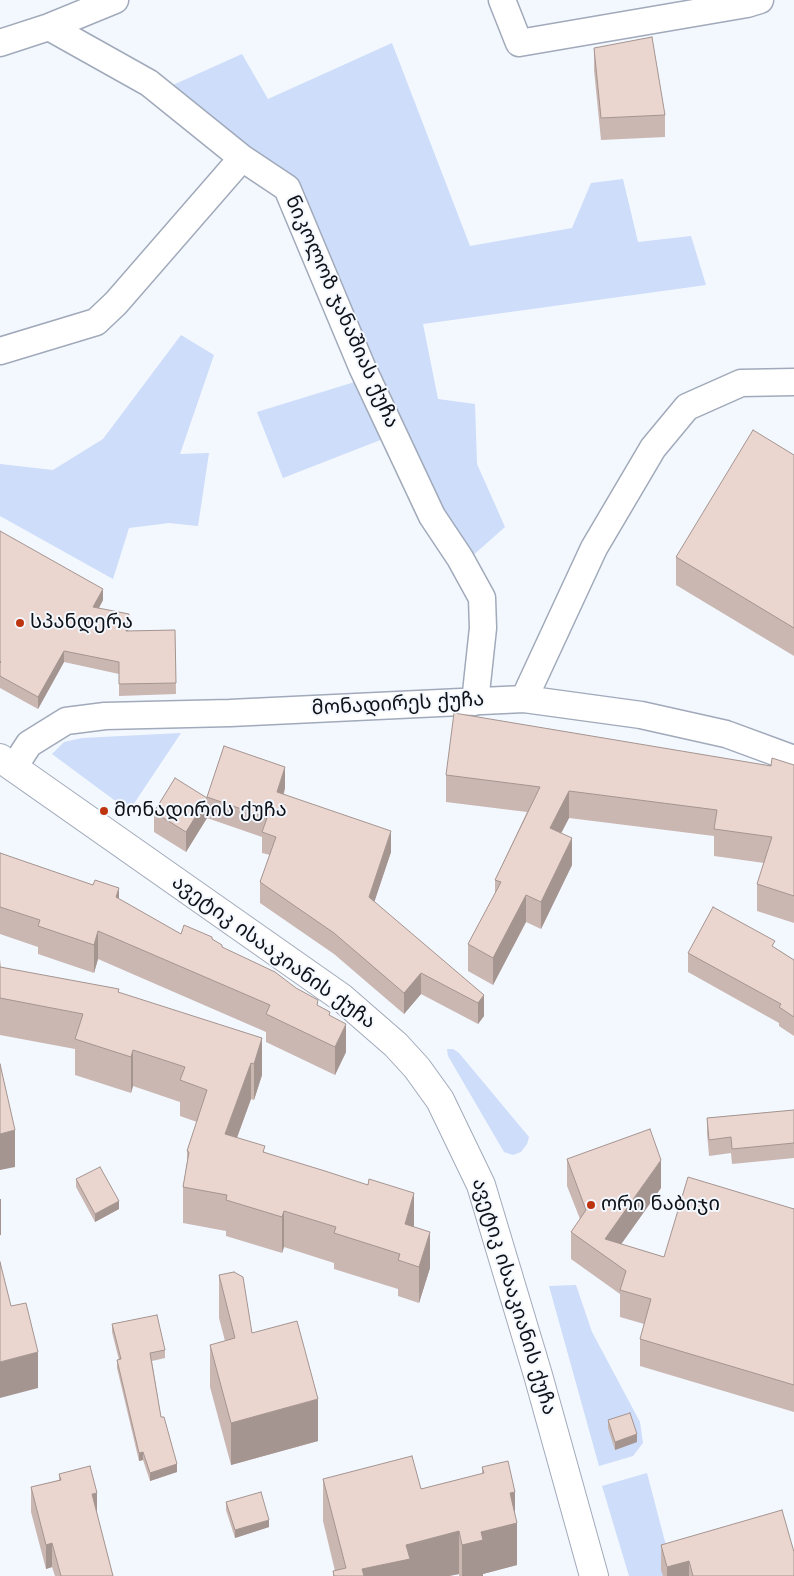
<!DOCTYPE html>
<meta charset="utf-8">
<style>
body{margin:0}
canvas{display:block;background:#f3f7fe}
</style>
<canvas width="794" height="1576"></canvas>
<script>
const ctx = document.querySelector('canvas').getContext('2d');
ctx.lineJoin = 'round';
function fillPath(path, color) {
  ctx.fillStyle = color;
  ctx.fill(path, 'evenodd');
}
function poly(rows) {
  const path = new Path2D();
  for (const r of rows) {
    path.moveTo(r[0], r[1]);
    for (let i = 2; i < r.length; i += 2) path.lineTo(r[i], r[i + 1]);
  }
  return path;
}
function stroke(path, color, width, dash) {
  ctx.strokeStyle = color;
  ctx.lineWidth = width;
  ctx.lineCap = dash ? 'butt' : 'round';
  ctx.setLineDash(dash || []);
  ctx.stroke(path);
}
function write(font, color, halo, rows, align = 'center') {
  ctx.font = font + ' Jost,"Noto Sans Georgian",sans-serif';
  ctx.lineWidth = 4;
  ctx.setLineDash([]);
  ctx.textBaseline = 'middle';
  ctx.strokeStyle = halo;
  ctx.fillStyle = color;
  for (const [text, x, y, turn = 0] of rows) {
    ctx.save();
    ctx.translate(x, y);
    ctx.rotate((+turn || 0) * Math.PI / 180);
    ctx.textAlign = isNaN(turn) ? turn : align;
    if (halo) ctx.strokeText(text, 0, 0);
    ctx.fillText(text, 0, 0);
    ctx.restore();
  }
}
const green = poly([
 [392,43,470,246,572,228,591,183,623,179,638,242,691,236,706,285,423,324,438,399,475,404,477,464,505,527,470,558,439,507,366,351,297,187,173,85,242,54,268,99],
 [181,335,214,355,180,454,209,453,198,526,169,523,129,528,113,579,0,516,0,464,53,470,103,439],
 [361,380,388,437,283,478,257,412],
 [181,733,129,811,52,754,64,742,82,738],
 [447,1049,453,1049,459,1053,529,1137,527,1144,521,1152,513,1155,504,1152,448,1056],
 [576,1285,592,1332,640,1422,643,1443,633,1456,599,1466,549,1286],
 [647,1473,674,1576,629,1576,602,1486]
]);
const street = poly([
 [502,0,519,43,747,4,760,0],
 [49,27,149,83,242,158,287,188,362,367,432,516,460,558,482,598,483,628,475,702],
 [0,43,49,27,115,0],
 [0,351,96,322,116,303,242,158],
 [524,699,594,548,653,448,687,407,741,383,794,382],
 [14,767,29,744,66,721,105,716,230,713,524,699,641,715,726,734,794,759]
]);
const secondary = poly([
 [0,758,342,998,396,1045,417,1068,440,1100,481,1185,538,1375,594,1576]
]);
const wall = poly([
 [594,48,665,115,665,137,601,140,594,70],
 [794,455,794,656,676,585,676,557],
 [0,531,103,600,99,608,129,626,128,631,175,630,176,694,119,696,119,674,64,662,38,709,0,688],
 [224,746,285,788,284,794,391,852,374,902,484,995,484,1016,478,1024,421,994,404,1014,334,954,260,903,260,882,270,855,262,853,262,837,207,818,186,852,154,832,154,812,207,798],
 [794,765,794,923,757,911,757,884,764,863,714,856,714,836,569,818,561,833,572,865,541,929,526,922,493,985,468,971,468,944,495,894,495,880,527,812,446,802,446,775],
 [0,853,119,899,181,934,212,939,222,947,318,1006,330,1016,346,1052,335,1075,266,1042,266,1032,98,959,94,973,38,954,38,947,0,934],
 [775,948,794,960,794,1036,779,1026,779,1023,688,972,688,953],
 [0,959,1,967,119,993,262,1038,262,1075,254,1100,251,1099,237,1138,414,1227,430,1268,419,1303,398,1296,398,1289,334,1269,334,1263,284,1247,282,1253,226,1236,226,1231,183,1223,183,1187,187,1162,187,1151,197,1122,180,1116,180,1102,133,1086,131,1093,75,1075,75,1049,0,1035],
 [794,1110,794,1158,732,1164,731,1153,709,1156,707,1133,707,1118],
 [567,1159,661,1188,621,1244,664,1257,794,1209,794,1412,640,1366,640,1339,644,1324,620,1317,620,1294,571,1259,571,1232,580,1219,567,1186],
 [76,1179,119,1209,95,1222,76,1187],
 [219,1275,252,1333,318,1441,231,1465,210,1387,210,1345,225,1341,219,1318],
 [112,1324,165,1350,165,1358,152,1361,161,1417,177,1472,150,1481,143,1460,139,1461,117,1368,117,1360,119,1360,112,1332],
 [608,1420,637,1442,615,1450,608,1428],
 [482,1467,515,1515,517,1565,483,1574,483,1576,459,1576,459,1574,449,1576,333,1576,333,1571,335,1571,323,1521,323,1479,421,1489,482,1474],
 [59,1474,97,1514,113,1576,55,1576,52,1567,46,1569,31,1512,31,1487,59,1480],
 [226,1502,269,1527,235,1538,226,1510],
 [661,1545,794,1576,663,1576,661,1570]
]);
const shadedWall = poly([
 [103,589,103,600,93,619,93,607],
 [129,614,129,626,126,642,126,631],
 [64,651,64,662,38,709,38,697],
 [285,767,285,788,277,813,277,792],
 [569,791,569,818,550,855,550,828],
 [207,798,207,818,186,852,186,832],
 [391,831,391,852,369,918,369,897],
 [572,838,572,865,541,929,541,902],
 [119,888,119,916,116,897],
 [526,895,526,922,493,985,493,958],
 [98,931,98,959,94,973,94,945],
 [421,973,421,994,404,1014,404,993],
 [484,995,484,1016,478,1024,478,1003],
 [346,1024,346,1052,335,1075,335,1047],
 [262,1038,262,1075,254,1100,254,1064],
 [133,1050,133,1086,131,1093,131,1057],
 [251,1063,251,1099,225,1170,225,1134],
 [15,1130,15,1167,0,1170,0,1134],
 [661,1160,661,1188,610,1260,605,1239],
 [414,1193,414,1229,405,1224],
 [0,1199,1,1199,1,1235,0,1235],
 [119,1201,119,1209,95,1222,95,1214],
 [284,1211,284,1247,282,1253,282,1217],
 [430,1232,430,1268,419,1303,419,1267],
 [38,1352,38,1388,0,1398,0,1362],
 [318,1399,318,1441,231,1465,231,1423],
 [637,1434,637,1442,615,1450,615,1442],
 [143,1452,143,1460,139,1461,139,1453],
 [177,1464,177,1472,150,1481,150,1473],
 [515,1492,515,1523,517,1523,517,1565,483,1574,483,1576,462,1576,462,1545,481,1532,510,1493],
 [97,1493,97,1517,92,1494],
 [269,1520,269,1527,235,1538,235,1530],
 [459,1531,459,1574,449,1576,362,1576,362,1569,406,1545],
 [52,1543,52,1567,46,1569,46,1545],
 [689,1561,689,1576,667,1576,667,1567]
]);
const building = poly([
 [652,37,665,115,601,118,594,48,652,37],
 [753,430,794,455,794,628,676,557,753,430],
 [0,531,103,589,93,607,129,614,126,631,175,630,176,683,119,684,119,662,64,651,38,697,0,676,0,663,1,662,0,661,0,531],
 [454,713,771,766,772,758,794,765,794,896,757,884,772,837,714,829,717,810,569,791,550,828,572,838,541,902,526,895,493,958,468,944,501,882,495,880,540,787,446,775,454,713],
 [224,746,285,767,277,792,391,831,369,897,484,995,478,1003,421,973,404,993,334,933,260,882,276,837,262,832,267,818,207,797,224,746],
 [175,778,207,798,186,832,154,812,175,778],
 [0,853,93,885,95,880,119,888,116,897,181,934,184,925,212,937,212,939,222,945,222,947,275,972,296,988,318,1000,317,1005,330,1012,329,1015,346,1024,335,1047,266,1014,270,1005,98,931,94,945,38,926,40,920,0,907,0,853],
 [713,907,775,941,772,946,794,960,794,1017,779,1007,781,1004,688,953,713,907],
 [0,967,119,989,118,992,262,1038,254,1064,251,1063,225,1134,265,1146,263,1152,325,1171,368,1185,369,1179,414,1193,405,1224,430,1232,419,1267,398,1260,400,1254,334,1233,336,1227,284,1211,282,1217,226,1200,227,1195,183,1187,189,1152,187,1151,207,1090,180,1080,185,1067,133,1050,131,1057,75,1039,83,1014,0,998,0,967],
 [0,1064,15,1130,0,1134,0,1064],
 [794,1110,794,1143,732,1149,731,1137,709,1140,707,1118,794,1110],
 [650,1129,661,1160,605,1239,664,1257,688,1177,794,1209,794,1385,640,1339,651,1299,620,1290,626,1271,571,1232,586,1210,567,1159,650,1129],
 [100,1167,119,1201,95,1214,76,1179,100,1167],
 [0,1262,11,1306,26,1303,38,1352,0,1362,0,1262],
 [234,1272,243,1277,252,1333,297,1321,318,1399,231,1423,210,1345,235,1338,219,1275,234,1272],
 [157,1315,165,1350,150,1353,161,1417,164,1417,177,1464,150,1473,143,1452,139,1453,117,1360,121,1359,112,1324,157,1315],
 [630,1413,637,1434,615,1442,608,1420,630,1413],
 [412,1456,421,1489,484,1473,482,1467,508,1461,515,1492,510,1493,517,1523,481,1532,483,1540,462,1545,459,1531,406,1545,410,1559,362,1569,364,1576,334,1576,333,1571,346,1568,323,1479,412,1456],
 [90,1466,97,1493,92,1494,113,1576,61,1576,52,1543,46,1545,31,1487,61,1480,59,1474,90,1466],
 [261,1492,269,1520,235,1530,226,1502,261,1492],
 [782,1510,794,1552,794,1576,693,1576,689,1561,667,1567,661,1545,782,1510]
]);
const markers = [
 [20,623,5,"#be340f"],
 [104,811,5,"#be340f"],
 [591,1205,5,"#be340f"]
];
const streetNames = [
 ["ნიკოლოზ ჯანაშიას ქუჩა",341,312,66],
 ["მონადირეს ქუჩა",398,705,-3],
 ["ავეტიკ ისააკიანის ქუჩა",273,953,36],
 ["ავეტიკ ისააკიანის ქუჩა",513,1297,73]
];
const poiNames = [
 ["სპანდერა",30,623],
 ["მონადირის ქუჩა",114,811],
 ["ორი ნაბიჯი",601,1205]
];
fillPath(green, '#cdddfa');
stroke(street, '#a1aaba', 29);
stroke(secondary, '#a1aaba', 30);
stroke(street, '#fff', 26);
stroke(secondary, '#fff', 28);
fillPath(wall, '#cab7b2');
fillPath(shadedWall, '#a49591');
fillPath(building, '#ebd5cf');
stroke(building, '#a49591', 1);
for (const [x, y, r, color] of markers) {
  const dot = new Path2D();
  dot.arc(x, y, r, 0, 2 * Math.PI);
  ctx.fillStyle = color;
  ctx.fill(dot);
  stroke(dot, '#f3f7fe', 2);
}
write('20px', '#0e1116', '#f3f7fe', streetNames);
write('20px', '#0e1116', '#f3f7fe', poiNames, 'left');
</script>
